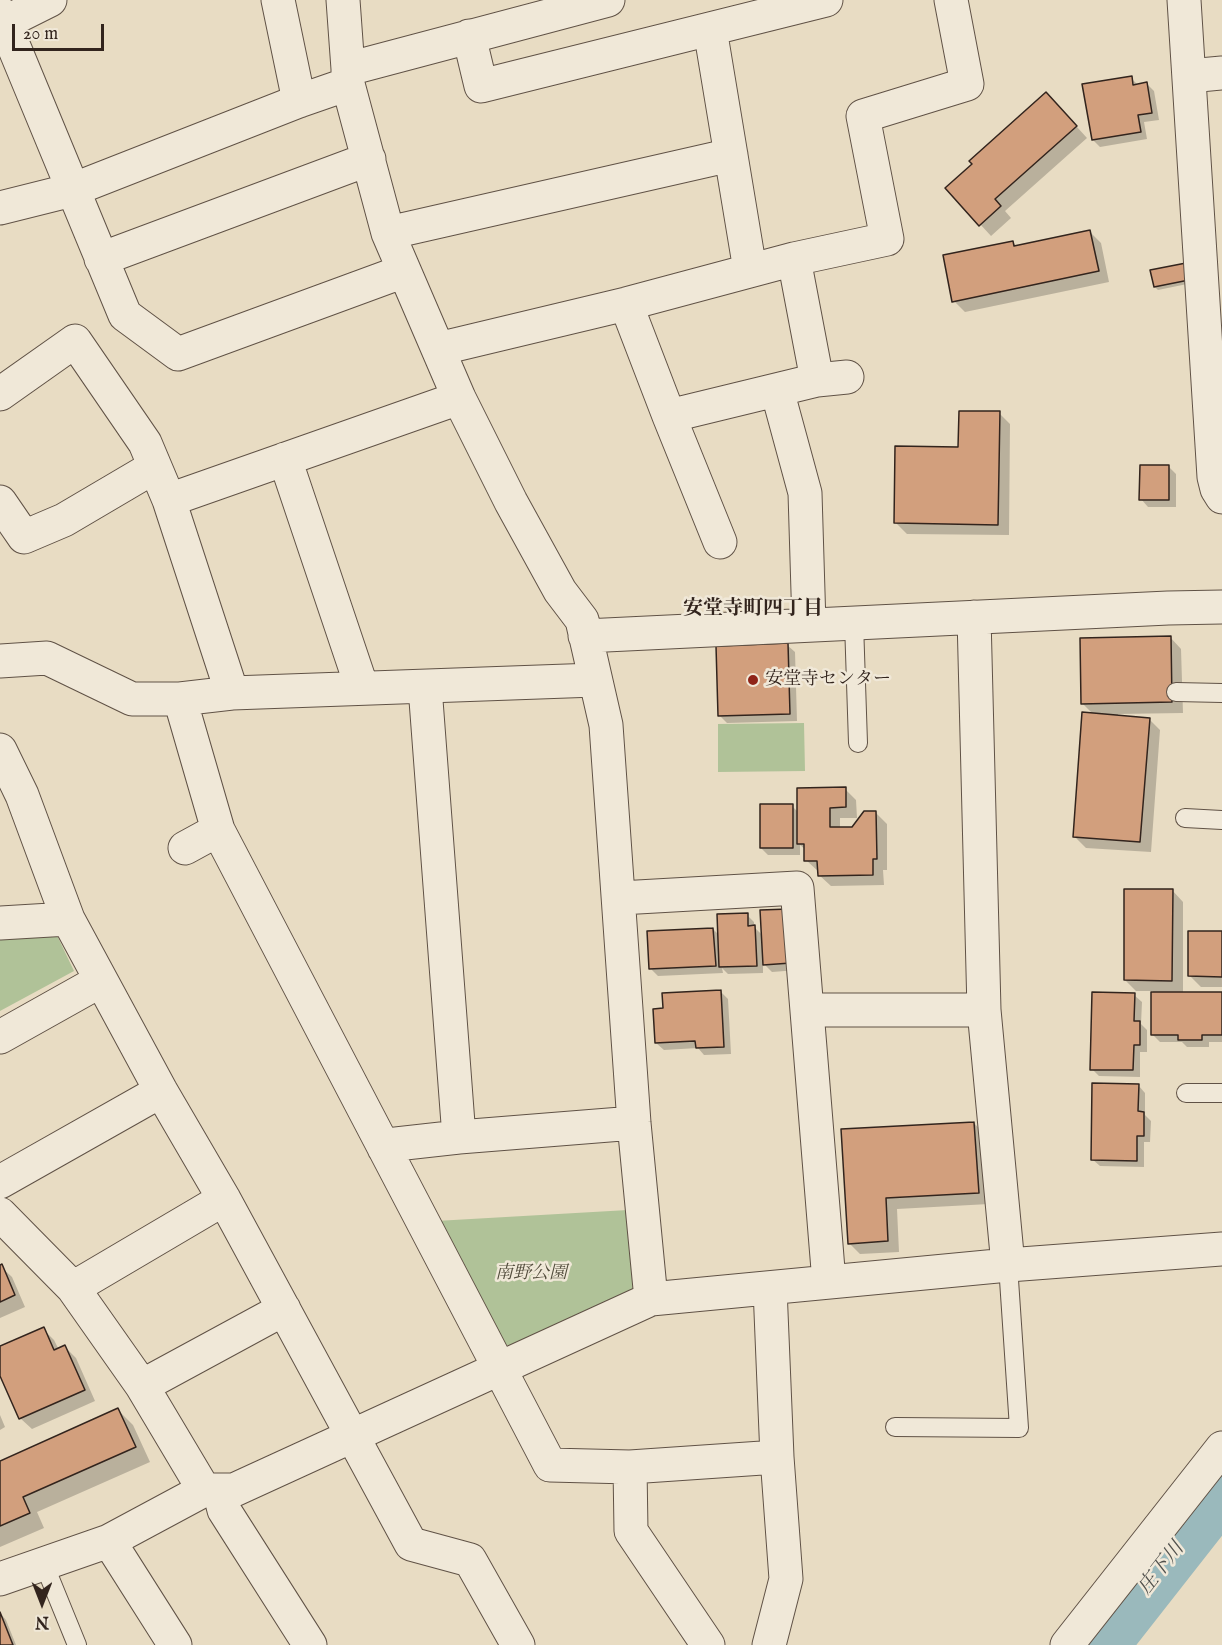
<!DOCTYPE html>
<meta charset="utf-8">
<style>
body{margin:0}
#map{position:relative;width:1222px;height:1645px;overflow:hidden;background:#e8dcc3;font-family:"IM FELL English",serif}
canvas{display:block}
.north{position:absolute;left:12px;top:1573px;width:60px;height:60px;-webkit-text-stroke:4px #f0e8d8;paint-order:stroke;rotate:180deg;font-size:16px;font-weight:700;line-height:24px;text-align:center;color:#32241d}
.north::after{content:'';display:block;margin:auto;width:21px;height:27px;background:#32241d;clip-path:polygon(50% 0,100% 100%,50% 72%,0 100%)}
.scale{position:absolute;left:12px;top:24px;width:92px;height:27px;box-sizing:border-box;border:3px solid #32241d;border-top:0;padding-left:8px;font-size:18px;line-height:21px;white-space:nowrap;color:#32241d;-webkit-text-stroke:4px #f0e8d8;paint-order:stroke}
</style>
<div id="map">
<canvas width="1222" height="1645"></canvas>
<div class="north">N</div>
<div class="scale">20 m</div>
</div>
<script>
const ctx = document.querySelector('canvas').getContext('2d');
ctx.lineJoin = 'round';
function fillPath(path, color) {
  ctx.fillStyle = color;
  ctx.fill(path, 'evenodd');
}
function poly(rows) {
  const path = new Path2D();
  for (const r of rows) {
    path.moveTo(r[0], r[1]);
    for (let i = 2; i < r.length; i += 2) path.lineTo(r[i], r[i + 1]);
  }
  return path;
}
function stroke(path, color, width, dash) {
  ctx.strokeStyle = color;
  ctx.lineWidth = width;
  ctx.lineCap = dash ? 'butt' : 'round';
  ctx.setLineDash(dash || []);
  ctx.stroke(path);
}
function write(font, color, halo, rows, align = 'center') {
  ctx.font = font + ' "IM FELL English","Noto Serif JP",serif';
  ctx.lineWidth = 5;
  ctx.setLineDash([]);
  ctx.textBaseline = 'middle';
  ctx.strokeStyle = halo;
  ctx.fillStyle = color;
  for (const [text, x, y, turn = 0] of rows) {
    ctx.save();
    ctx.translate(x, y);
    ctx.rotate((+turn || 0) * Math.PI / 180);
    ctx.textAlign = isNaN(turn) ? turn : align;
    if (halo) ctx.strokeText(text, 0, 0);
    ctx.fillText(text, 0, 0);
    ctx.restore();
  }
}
const green = poly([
 [804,723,805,771,718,772,718,724],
 [54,929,74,971,0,1011,0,932],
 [628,1210,633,1290,511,1346,500,1343,436,1221]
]);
const shadow = poly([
 [1131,78,1138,85,1147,84,1154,91,1159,120,1144,122,1147,139,1100,147,1093,140],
 [1057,105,1087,138,1005,211,1011,218,991,236,947,188],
 [1090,232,1101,243,1109,282,965,312,954,301,1013,242,1017,247],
 [1185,264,1192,283,1158,290,1155,287],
 [999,413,1010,424,1009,535,907,534,896,523,960,448],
 [1169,467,1176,474,1176,507,1148,507,1141,499],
 [1170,637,1181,649,1183,713,1118,714,1118,717,1149,719,1160,730,1151,852,1086,848,1074,836,1094,715,1083,704],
 [787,645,795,652,797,721,727,723,719,715],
 [845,789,856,800,857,818,840,818,840,828,853,828,876,813,887,824,887,870,883,870,884,885,831,886,819,875,819,872,806,860,806,850,800,845,800,855,768,855,761,848,792,806,798,812],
 [1172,890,1183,902,1183,994,1222,994,1222,1042,1209,1042,1209,1047,1187,1047,1182,1042,1160,1042,1152,1034,1153,991,1136,991,1125,980],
 [747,915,754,922,754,927,798,970,772,972,763,963,763,973,728,974,722,968,723,973,658,976,651,969,713,929,720,936],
 [1222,933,1222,987,1201,987,1190,976],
 [721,992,728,999,731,1054,704,1055,698,1048,664,1050,656,1043,665,1010],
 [1134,995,1142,1002,1141,1024,1147,1030,1147,1052,1140,1052,1140,1077,1099,1076,1092,1069],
 [1138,1085,1145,1093,1145,1115,1151,1121,1150,1142,1144,1142,1144,1167,1100,1166,1092,1159],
 [974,1123,985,1135,989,1204,897,1209,899,1252,860,1254,849,1243,843,1130],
 [0,1266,12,1277,25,1307,0,1318],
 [43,1329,54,1340,59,1350,65,1347,76,1358,95,1401,32,1429,20,1418,0,1372,0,1348],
 [118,1410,133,1425,150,1462,37,1512,44,1528,0,1547,0,1462],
 [0,1415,5,1427,0,1430],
 [0,1613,6,1620,16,1645,0,1645]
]);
const river = poly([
 [1102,1645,1222,1492]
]);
const building = poly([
 [1132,76,1133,85,1147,82,1152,113,1138,115,1141,132,1092,140,1082,84,1132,76],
 [1046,92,1077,126,995,199,1001,206,979,226,945,188,972,164,969,161,1046,92],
 [1090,230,1099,271,952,302,943,255,1013,241,1014,246,1090,230],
 [1186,263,1189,280,1154,287,1150,270,1186,263],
 [959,411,1000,411,998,525,894,523,895,446,958,447,959,411],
 [1140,465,1169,465,1169,500,1139,500,1140,465],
 [1171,636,1172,702,1081,704,1080,638,1171,636],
 [788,643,790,714,718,716,716,646,788,643],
 [1082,712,1150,718,1140,842,1073,837,1082,712],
 [846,787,846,807,830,808,830,827,852,827,864,811,876,811,877,859,873,859,873,875,818,876,817,861,804,861,804,844,797,844,797,788,846,787],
 [760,804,793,804,793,848,760,848,760,804],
 [1124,889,1173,889,1172,981,1124,980,1124,889],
 [789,909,791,963,763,965,760,910,789,909],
 [748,913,748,926,755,925,757,966,719,967,717,914,748,913],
 [713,928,716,966,649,969,647,931,713,928],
 [1188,931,1222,931,1222,977,1188,976,1188,931],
 [721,990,724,1047,696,1048,695,1041,655,1043,653,1009,663,1008,662,993,721,990],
 [1092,992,1135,993,1134,1021,1140,1021,1140,1045,1134,1045,1133,1070,1090,1070,1092,992],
 [1151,992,1222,992,1222,1035,1202,1035,1202,1040,1178,1040,1178,1035,1151,1035,1151,992],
 [1092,1083,1139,1084,1138,1111,1144,1112,1144,1136,1137,1136,1137,1161,1091,1160,1092,1083],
 [974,1122,979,1193,886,1198,888,1241,848,1244,841,1129,974,1122],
 [2,1264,15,1295,0,1302,0,1265,2,1264],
 [44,1327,54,1350,65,1345,85,1390,19,1419,0,1376,0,1346,44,1327],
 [118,1408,136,1447,23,1497,30,1513,0,1526,0,1461,118,1408],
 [0,1612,13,1645,0,1645,0,1612]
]);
const service = poly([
 [854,623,858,743],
 [1176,692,1222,693],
 [1185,818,1222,820],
 [1186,1093,1222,1093],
 [895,1427,1019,1428,1008,1265],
 [44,1564,77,1645]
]);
const minor = poly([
 [278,0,299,101],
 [343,0,348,69],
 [1184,0,1214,477,1217,489,1222,497],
 [0,13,125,315,178,354,404,271],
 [4,23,50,0],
 [710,29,750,270],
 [469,36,481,86,826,0],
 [1189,76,1222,73],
 [348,84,388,233,459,398,511,502,560,591,582,620,606,725,634,1123,651,1299],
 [0,208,72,190,299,101,348,84,348,69,608,0],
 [388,233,731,155],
 [101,259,369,159],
 [794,259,817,380],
 [626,304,669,416,720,542],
 [438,349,626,304,794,259,887,239,863,116,967,84,951,0],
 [777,390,805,493,809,625],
 [0,394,75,341,145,443,169,500,232,693],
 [669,416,817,380,847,377],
 [285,459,362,688],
 [169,500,459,398],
 [0,502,24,537,64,520,154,467],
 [974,617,984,1010,1008,1265],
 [585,636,1168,608,1222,607],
 [0,661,47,658,132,699,180,699,232,693,595,680],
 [425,687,459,1137],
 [180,699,218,830,550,1465,630,1467,777,1457],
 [0,750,22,795,68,919,161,1091,224,1199,411,1544,470,1560,518,1645],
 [185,848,218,830],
 [620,898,797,888,829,1282],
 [0,923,68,919],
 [807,1010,984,1010],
 [0,1037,100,981],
 [384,1148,396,1144,459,1137,634,1123],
 [0,1182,161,1091],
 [0,1214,73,1288,142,1386,204,1490],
 [73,1288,224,1199],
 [142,1386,284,1309],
 [630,1467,631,1531,708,1645],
 [219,1490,224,1510,310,1645],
 [109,1541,175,1645],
 [0,1579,109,1541,204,1490,234,1490,651,1299,1008,1265,1222,1249],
 [769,1645,786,1579,777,1457,770,1288],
 [1067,1645,1222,1448]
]);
const markers = [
 [753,680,6,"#8f2418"]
];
const poiNames = [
 ["安堂寺センター",765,680]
];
const parkNames = [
 ["南野公園",531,1274]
];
const neighbourhoodNames = [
 ["安堂寺町四丁目",753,610]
];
const waterNames = [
 ["庄下川",1162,1569,-52]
];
fillPath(green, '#b0c298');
fillPath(shadow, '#0003');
stroke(river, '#9ab9bc', 54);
fillPath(building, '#d29f7d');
stroke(building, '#32241d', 1.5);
stroke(service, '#605246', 20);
stroke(minor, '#605246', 35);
stroke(service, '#f0e8d8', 18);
stroke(minor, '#f0e8d8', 33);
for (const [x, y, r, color] of markers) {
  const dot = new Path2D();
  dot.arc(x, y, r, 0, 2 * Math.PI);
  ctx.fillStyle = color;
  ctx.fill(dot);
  stroke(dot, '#f0e8d8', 2);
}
write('18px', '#32241d', '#f0e8d8', poiNames, 'left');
write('italic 18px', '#524c3c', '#f0e8d8', parkNames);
write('bold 20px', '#32241d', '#f0e8d8', neighbourhoodNames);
write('italic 20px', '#51514d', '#f0e8d8', waterNames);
</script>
